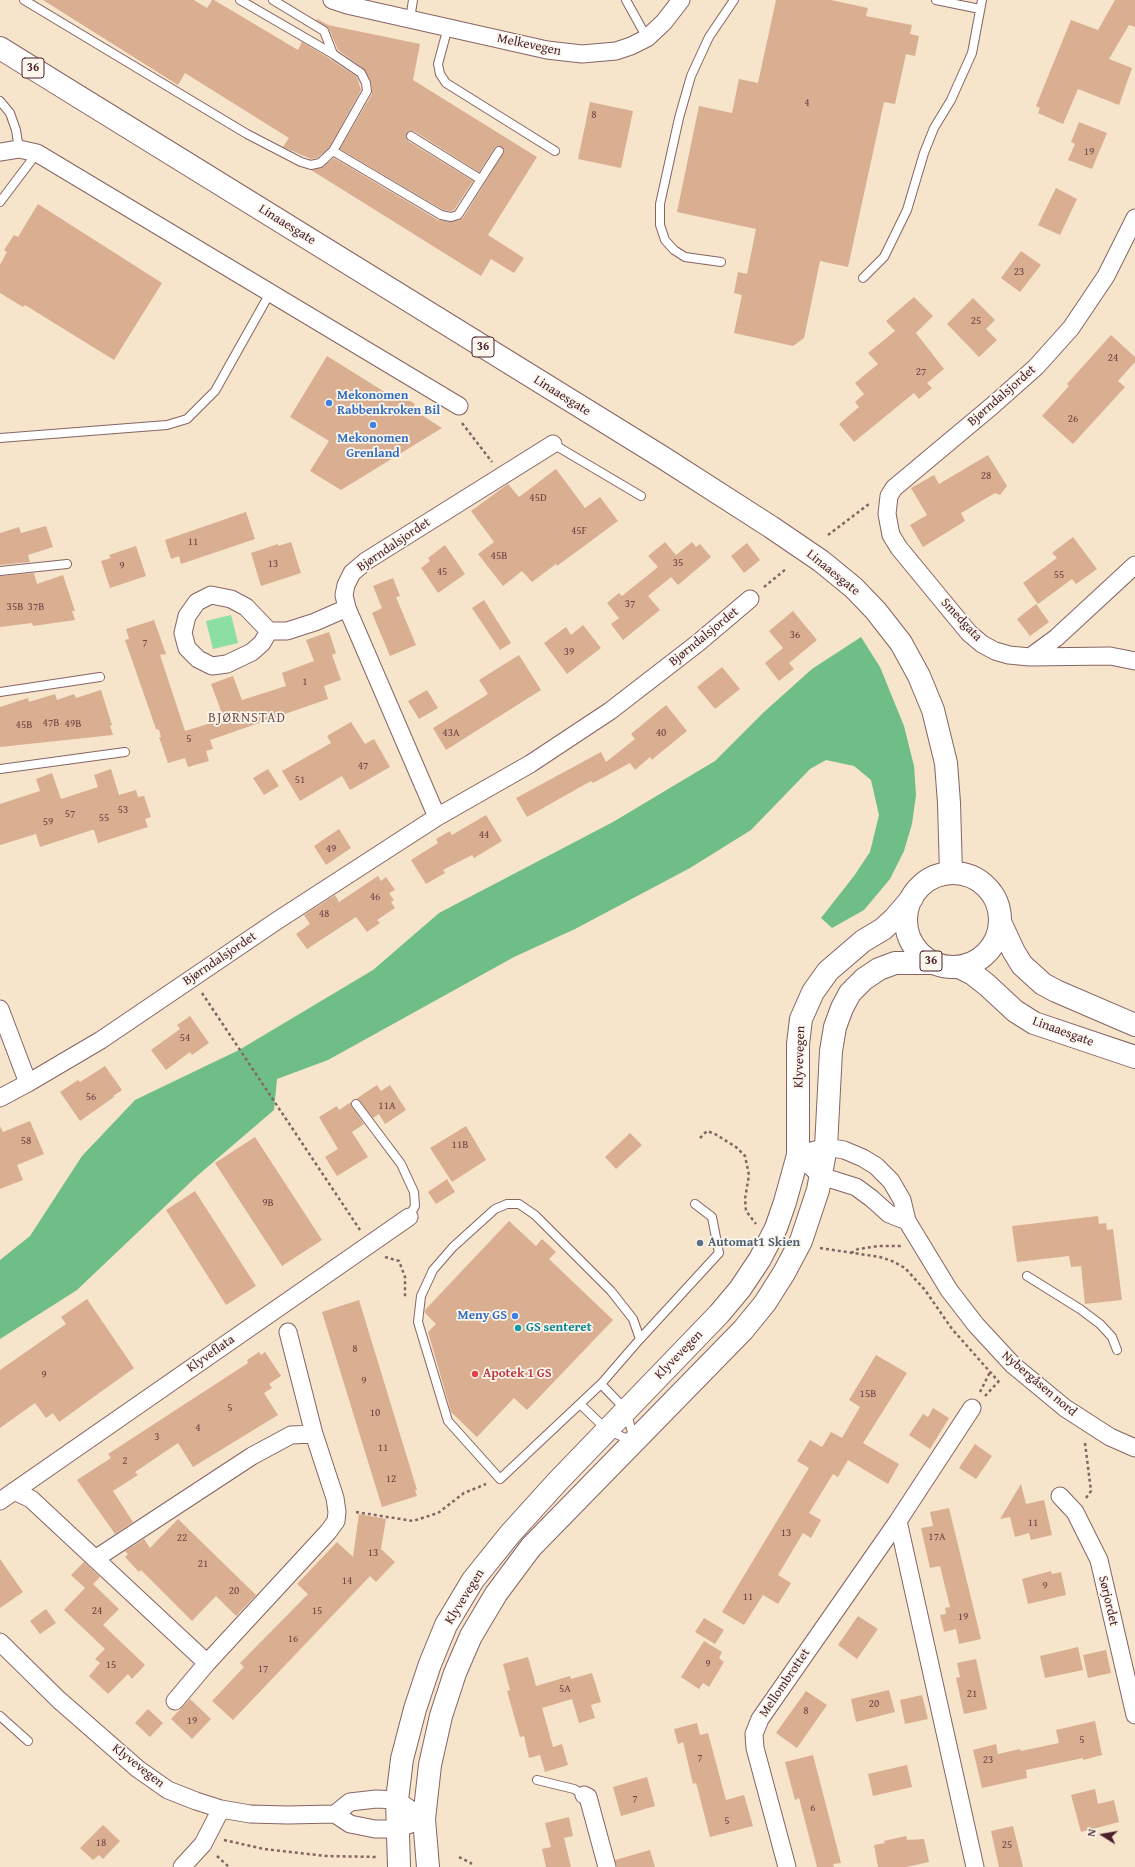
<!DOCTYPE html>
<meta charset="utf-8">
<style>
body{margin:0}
#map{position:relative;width:1135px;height:1867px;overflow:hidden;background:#f6e4cb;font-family:"Gentium Book Plus",serif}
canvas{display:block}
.north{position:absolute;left:1083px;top:1815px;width:40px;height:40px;-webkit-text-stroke:3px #fbf7ec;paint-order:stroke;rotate:281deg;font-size:11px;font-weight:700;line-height:16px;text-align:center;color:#4a1f2b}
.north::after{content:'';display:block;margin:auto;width:14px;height:18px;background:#4a1f2b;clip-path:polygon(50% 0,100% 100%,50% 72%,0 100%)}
</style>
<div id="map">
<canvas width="1135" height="1867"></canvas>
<div class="north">N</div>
</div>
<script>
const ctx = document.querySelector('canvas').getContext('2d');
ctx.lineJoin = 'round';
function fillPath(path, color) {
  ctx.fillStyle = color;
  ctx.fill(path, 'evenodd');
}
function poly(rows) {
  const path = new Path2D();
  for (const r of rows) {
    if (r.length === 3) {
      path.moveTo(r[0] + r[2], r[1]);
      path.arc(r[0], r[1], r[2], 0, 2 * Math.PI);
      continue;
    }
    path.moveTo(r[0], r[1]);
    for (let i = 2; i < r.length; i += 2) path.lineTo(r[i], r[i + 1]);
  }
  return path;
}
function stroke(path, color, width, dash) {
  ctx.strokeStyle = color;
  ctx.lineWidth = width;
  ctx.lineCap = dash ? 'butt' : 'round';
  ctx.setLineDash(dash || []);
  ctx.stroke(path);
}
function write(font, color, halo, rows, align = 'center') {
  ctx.font = font + ' "Gentium Book Plus",serif';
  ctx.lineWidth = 3.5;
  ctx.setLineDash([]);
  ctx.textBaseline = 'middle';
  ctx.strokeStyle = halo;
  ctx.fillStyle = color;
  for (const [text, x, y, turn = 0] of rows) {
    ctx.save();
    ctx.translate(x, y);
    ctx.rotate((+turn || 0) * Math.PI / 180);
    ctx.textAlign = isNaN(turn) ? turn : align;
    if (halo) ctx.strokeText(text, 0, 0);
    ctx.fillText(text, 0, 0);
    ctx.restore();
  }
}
const green = poly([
 [231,615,238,643,213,649,206,621]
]);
const forest = poly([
 [861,637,880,667,904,726,914,766,916,795,912,824,904,851,890,879,864,910,832,928,821,918,854,876,870,852,879,815,871,780,854,766,826,760,810,769,751,830,690,868,575,929,514,957,328,1060,277,1079,274,1110,197,1176,77,1290,0,1339,0,1260,30,1236,82,1156,135,1100,239,1050,373,970,439,913,613,822,715,761,764,712,812,669]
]);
const building = poly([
 [43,0,194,0,207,8,212,0,214,0,298,50,302,42,330,59,357,77,361,90,329,148,317,158,311,159,283,147,289,138,185,73,178,85],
 [776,0,831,0,868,8,866,16,912,25,910,34,919,36,915,56,906,54,895,104,884,102,848,267,820,261,804,338,793,346,734,333,742,295,734,293,738,272,747,274,756,229,677,212,699,106,732,113,739,79,758,83],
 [1115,0,1135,0,1135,27,1129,25,1109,59,1132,68,1119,105,1078,89,1063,124,1038,113,1040,108,1036,106,1071,20,1098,30],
 [317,19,328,25,420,44,413,80,537,157,488,235,524,258,514,273,491,259,481,276,311,170,323,167,334,158,438,220,452,222,463,218,504,152,502,147,496,146,479,172,414,131,411,131,407,133,406,136,408,141,473,181,454,210,451,211,443,210,340,149,372,94,371,82,364,69,338,50,329,29,316,20],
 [590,102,633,111,621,168,578,159],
 [1079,122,1107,133,1092,169,1068,160,1075,144,1071,142],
 [1056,188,1077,199,1060,235,1038,225],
 [38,204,162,283,114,360,25,305,23,307,0,293,0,265,7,252,4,250,14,235,18,237],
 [1021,251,1041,265,1020,292,1001,278],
 [914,297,933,316,916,333,944,369,927,383,932,388,919,399,914,393,854,442,839,424,859,407,855,402,864,394,855,383,878,364,868,353,895,331,886,321],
 [973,298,995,320,986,329,997,340,979,357,947,324],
 [1111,335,1135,357,1135,362,1118,381,1125,387,1073,444,1042,416,1069,386,1067,384],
 [327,356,396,399,399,394,415,404,412,409,442,428,341,490,310,471,329,441,290,417],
 [988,455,1007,486,1000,495,995,493,961,513,965,521,923,547,910,525,927,515,911,488,934,475,939,484],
 [556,469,585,508,600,497,618,521,557,566,556,564,532,582,522,571,503,586,478,554,494,542,471,511,508,484,519,497],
 [246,512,255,539,181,564,179,556,171,559,165,540],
 [46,526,53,547,28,555,30,562,0,565,0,533,19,527,21,533],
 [1073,537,1097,569,1076,584,1072,579,1038,604,1023,583,1057,558,1052,553],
 [291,542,301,573,261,586,251,553,278,544,278,546],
 [665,542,676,555,692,542,696,547,700,544,711,557,678,585,671,577,648,596,660,610,623,640,611,624,619,618,607,603,619,593,622,596,658,567,648,556],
 [747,543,760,560,744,573,731,556],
 [445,545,465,574,438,593,421,568,430,561,428,558],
 [136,546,146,576,110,588,101,561,111,558,109,555],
 [34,573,37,584,63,575,75,611,72,611,75,620,33,626,32,623,0,627,0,576],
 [393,578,400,596,396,597,416,645,390,656,372,613,382,608,373,586],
 [484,600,511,643,500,650,472,608],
 [1036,604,1049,622,1030,636,1017,619],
 [793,611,817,640,789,663,794,669,779,681,765,663,783,648,769,631],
 [154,620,166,654,160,655,185,731,224,719,211,684,233,676,242,700,286,686,282,673,314,661,306,640,329,632,336,653,332,655,341,680,324,686,328,699,210,740,213,749,206,751,209,761,188,767,185,758,168,763,159,737,161,737,159,730,156,729,125,640,129,639,126,629],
 [583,625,601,648,567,674,544,643,566,627,571,635],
 [519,655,541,690,446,750,433,728,485,696,488,694,479,680],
 [722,667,740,689,715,709,697,687],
 [101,690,112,725,110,726,113,735,0,747,0,707,28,698,29,702,55,694,57,700,74,694,76,698],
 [427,690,438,708,419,719,408,701],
 [666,705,687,731,654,758,652,760,650,757,635,770,630,763,593,783,591,781,527,817,516,798,601,752,606,762,635,739,631,734],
 [351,722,365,744,374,739,390,767,350,790,342,776,300,801,282,771,331,743,327,736],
 [111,769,119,795,136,790,138,797,144,796,151,817,145,819,148,827,98,843,94,830,92,830,40,847,36,834,0,845,0,804,40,791,36,779,52,773,61,799,98,787,94,775],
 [268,769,279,786,264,795,253,778],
 [486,815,502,841,474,858,472,855,443,870,445,873,426,884,411,860,438,843,436,839,450,831,452,835],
 [339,829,351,848,326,865,314,846],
 [378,876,381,881,386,877,395,890,389,893,394,900,391,902,395,908,377,920,380,923,367,932,356,917,307,949,296,934,310,924,304,915,335,895,339,902],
 [190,1016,209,1043,192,1055,190,1052,166,1070,151,1050,180,1029,177,1025],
 [105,1066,122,1090,113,1096,114,1097,80,1121,60,1092,78,1080,80,1082],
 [377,1085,381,1091,390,1085,406,1110,385,1124,379,1114,373,1118,360,1101,356,1099],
 [351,1102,352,1107,364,1124,352,1132,368,1157,337,1176,325,1157,338,1149,319,1117,337,1106,339,1110],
 [30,1121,44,1154,17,1165,23,1180,0,1189,0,1126,3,1132],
 [466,1126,486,1160,452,1182,430,1148],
 [630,1133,642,1145,616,1169,605,1157],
 [255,1137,322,1240,282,1266,215,1163],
 [447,1179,455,1192,436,1204,428,1192],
 [195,1191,256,1286,226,1305,166,1210],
 [1098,1216,1099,1224,1106,1223,1107,1230,1113,1229,1122,1300,1085,1304,1081,1266,1071,1267,1069,1256,1017,1262,1012,1226],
 [509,1221,536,1246,542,1239,556,1252,549,1259,613,1320,527,1410,514,1398,477,1437,451,1412,428,1332,436,1324,425,1313,425,1310],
 [87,1299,134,1368,59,1422,53,1413,46,1418,35,1403,0,1428,0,1370,66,1324,61,1317],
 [359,1300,417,1490,415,1490,417,1496,382,1507,322,1312],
 [259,1352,261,1355,265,1352,281,1376,269,1384,272,1388,264,1393,278,1415,193,1467,178,1443,135,1472,138,1475,113,1491,133,1522,115,1534,77,1480,111,1458,108,1454,248,1363,247,1360],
 [876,1355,907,1373,863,1443,899,1464,888,1484,848,1460,838,1477,833,1474,809,1513,821,1520,811,1538,803,1533,778,1575,791,1583,778,1604,763,1595,744,1625,722,1612,809,1468,797,1461,810,1440,822,1447,831,1432,842,1438,860,1407,849,1400],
 [933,1408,949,1418,930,1449,909,1435,923,1414,928,1417],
 [975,1444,992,1456,976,1479,959,1468],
 [1021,1484,1026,1504,1044,1500,1052,1535,1031,1540,1029,1533,1015,1537,1010,1517,1000,1519],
 [949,1508,981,1639,959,1644,956,1629,944,1632,940,1615,946,1614,945,1608,950,1607,940,1566,930,1568,921,1528,933,1526,930,1512],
 [359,1514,386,1519,381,1549,395,1562,376,1582,370,1576,233,1720,212,1701,244,1667,240,1663,308,1594,297,1584,337,1542,353,1557],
 [178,1519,256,1595,236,1616,216,1596,192,1621,141,1570,139,1572,125,1557,128,1554,125,1551,144,1539,150,1548],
 [0,1559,23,1592,0,1608],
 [84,1562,100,1577,93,1584,119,1609,103,1625,145,1665,132,1679,128,1674,108,1694,89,1676,100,1663,95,1659,105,1649,64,1610,85,1588,71,1575],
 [1051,1571,1052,1574,1061,1572,1066,1595,1028,1604,1022,1579],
 [46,1609,56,1623,40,1634,30,1621],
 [858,1616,878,1629,857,1659,838,1645],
 [704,1618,724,1630,715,1644,695,1632],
 [704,1641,722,1652,719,1658,724,1662,709,1687,703,1683,699,1689,681,1677],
 [1078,1647,1083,1670,1045,1678,1040,1656],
 [1106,1650,1111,1673,1088,1678,1083,1655],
 [528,1657,536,1686,570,1676,571,1679,592,1673,601,1702,591,1705,595,1718,579,1723,572,1699,542,1708,553,1747,562,1744,568,1765,545,1772,540,1755,529,1758,524,1736,520,1737,507,1691,510,1690,503,1664],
 [976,1659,987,1709,964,1714,956,1678,960,1677,957,1663],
 [889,1690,895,1712,856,1722,851,1699],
 [806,1691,827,1705,797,1748,776,1733],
 [922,1695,928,1719,905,1724,900,1700],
 [190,1699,211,1719,192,1739,171,1719],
 [148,1709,163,1723,150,1737,135,1723],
 [1095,1721,1102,1755,1083,1760,1083,1758,1026,1770,1027,1778,982,1788,973,1750,996,1744,998,1754,1020,1749,1021,1751,1059,1743,1056,1730],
 [697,1723,700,1735,708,1733,726,1800,744,1795,753,1826,710,1837,698,1790,696,1783,693,1784,683,1742,678,1744,674,1729],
 [813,1755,841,1863,833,1864,834,1867,817,1867,799,1798,795,1800,785,1762],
 [907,1765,912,1787,873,1796,868,1774],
 [647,1777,655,1806,621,1816,613,1787],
 [1095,1789,1098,1804,1114,1800,1119,1822,1081,1832,1071,1795],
 [569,1817,573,1836,564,1838,571,1867,546,1867,542,1849,551,1847,545,1823],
 [103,1825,120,1841,103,1859,99,1855,93,1860,80,1848],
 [1013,1826,1023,1867,999,1867,991,1831],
 [906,1836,907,1840,924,1839,929,1862,906,1867,878,1867,874,1845,885,1843,884,1841],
 [650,1850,655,1867,617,1867,615,1860]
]);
const path = poly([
 [462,423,492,462],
 [828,535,869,504],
 [764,587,786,569],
 [202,993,360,1230],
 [700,1138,707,1131,715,1134,736,1147,745,1156,749,1175,745,1199,746,1211,756,1224],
 [820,1248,880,1257,892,1261,905,1268,925,1290,952,1329,999,1382],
 [851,1253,858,1249,879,1246,901,1246],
 [385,1257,399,1261,405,1277,405,1298],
 [980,1392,990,1372],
 [985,1396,999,1381],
 [1085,1443,1091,1491,1086,1498],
 [356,1512,413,1521,438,1513,464,1493,486,1484],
 [224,1840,264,1849,326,1856,378,1857],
 [217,1856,229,1867],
 [459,1857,471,1863,471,1867]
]);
const service = poly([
 [24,0,247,134,301,162,311,165,320,163,333,151,367,91,366,83,361,73,333,54,240,0],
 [273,0,324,31,333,54],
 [626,0,647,38],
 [936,0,980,9],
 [410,19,413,0],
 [448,27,438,64,440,74,446,83,555,151],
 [0,101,10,113,16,130,19,149],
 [411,136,480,179],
 [333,151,441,215,451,217,458,215,499,151],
 [0,202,37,153],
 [721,262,685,257,674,250,665,240,660,225,660,204,679,118,691,76,709,37,734,0],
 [863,278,884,257,907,210,924,153,934,128,951,100,972,53,982,0],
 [0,438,167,425,187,419,215,391,270,293],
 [553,444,641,496],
 [0,571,67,564],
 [0,692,100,677],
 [0,769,125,752],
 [356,1104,401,1164,414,1192,415,1206,409,1217],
 [507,1204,519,1204,535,1215,611,1291,633,1319,640,1339,601,1384,500,1479,448,1421,418,1322,421,1296,433,1270,453,1247,495,1209,507,1204],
 [1027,1276,1080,1309,1100,1324,1112,1337,1117,1350],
 [640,1339,719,1253,712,1217,695,1204],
 [601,1384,626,1410,634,1440],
 [580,1404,607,1430,632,1441],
 [0,1716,28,1741],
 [537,1780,574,1789,584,1795]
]);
const minor = poly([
 [332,0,347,5,547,50,582,54,616,51,631,46,647,38,664,22,681,0],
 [0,152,19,149,37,153,459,406],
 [1135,218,1106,276,1071,328,1036,367,992,406,894,488,889,496,887,514,891,535,899,548,969,633,982,644,995,651,1009,655,1030,657,1056,638,1135,565],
 [269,631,262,643,252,652,227,664,212,666,198,659,187,648,183,633,187,616,197,602,211,595,231,599,246,607,269,631,287,631,315,622,347,608],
 [1030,657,1110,656,1135,661],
 [437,817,347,608,344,595,346,585,352,573,366,561,553,444],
 [0,1009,28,1083],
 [0,1098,28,1083,101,1040,278,920,437,817,530,764,610,711,698,643,750,599],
 [798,1155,826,1147,844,1150,863,1158,876,1166,891,1181,902,1200,907,1221,949,1290,976,1325,1013,1365,1065,1408,1110,1437,1135,1448],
 [798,1155,821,1176,856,1187,871,1198,889,1214,907,1221],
 [288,1332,314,1434],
 [14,1491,31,1499,207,1663,328,1532,336,1521,337,1512,335,1498,314,1434,291,1435,252,1456,95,1559],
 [1060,1496,1075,1512,1099,1560,1135,1715],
 [0,1501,409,1217],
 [898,1521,975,1867],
 [0,1642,59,1700,138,1769,168,1790,196,1801,221,1809,250,1814,288,1815,335,1814,350,1802,376,1799,397,1800,424,1819],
 [175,1701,207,1663],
 [584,1795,588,1797,607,1867],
 [335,1814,350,1824,375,1829,397,1829,424,1819],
 [182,1867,203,1844,221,1809],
 [787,1867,755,1748,754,1734,760,1719,898,1521,972,1408]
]);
const secondary = poly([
 [399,1867,397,1800,402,1759,415,1709,430,1664,446,1625,473,1580,510,1534,558,1481,719,1314,740,1289,760,1259,776,1228,785,1202,798,1155,798,1044,801,1019,813,992,828,971,863,941,883,929,894,919,912,898],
 [428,1867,424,1819,430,1765,441,1716,455,1673,471,1636,496,1594,531,1547,743,1330,765,1303,784,1273,801,1241,818,1190,826,1147,831,1051,835,1027,842,1008,850,993,864,979,879,969,895,963,934,963]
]);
const trunk = poly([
 [0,48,662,457,771,527,821,561,854,588,876,611,901,643,919,676,933,710,946,763,949,803,951,873],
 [953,920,47],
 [1000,922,1014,952,1022,965,1043,984,1056,991,1135,1025],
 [959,967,973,974,987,985,1015,1011,1034,1023,1135,1057]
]);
const markers = [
 [329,403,4,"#3f7fe0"],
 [373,425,4,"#3f7fe0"],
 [700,1243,4,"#5c6f8a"],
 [515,1316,4,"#3f7fe0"],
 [518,1328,4,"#0f9aa8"],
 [475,1374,4,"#e0444e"]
];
const numberNames = [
 ["4",807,103],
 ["8",594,115],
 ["19",1089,152],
 ["23",1019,272],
 ["25",976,321],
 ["24",1113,358],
 ["27",921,372],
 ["26",1073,419],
 ["28",986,476],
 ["45D",538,498],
 ["45F",579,531],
 ["11",193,542],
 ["45B",499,556],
 ["35",678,563],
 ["13",273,564],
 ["9",122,566],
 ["45",442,572],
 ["55",1059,575],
 ["37",630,604],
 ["35B",15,607],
 ["37B",36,607],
 ["36",795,635],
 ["7",145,643],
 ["39",569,652],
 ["1",305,682],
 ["47B",51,723],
 ["49B",73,724],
 ["45B",24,725],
 ["43A",451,733],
 ["40",661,733],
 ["5",189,739],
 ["47",363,766],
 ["51",300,780],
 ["53",123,810],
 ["57",70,814],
 ["55",104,818],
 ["59",48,822],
 ["44",484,835],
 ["49",331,849],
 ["46",375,897],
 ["48",324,914],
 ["54",185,1038],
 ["56",91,1097],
 ["11A",387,1106],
 ["58",26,1141],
 ["11B",460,1145],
 ["9B",268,1203],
 ["8",355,1349],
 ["9",44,1375],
 ["9",364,1381],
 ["15B",868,1394],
 ["5",230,1408],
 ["10",375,1413],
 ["4",198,1428],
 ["3",157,1437],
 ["11",383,1448],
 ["2",125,1461],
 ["12",391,1479],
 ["11",1033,1523],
 ["13",786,1533],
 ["17A",937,1537],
 ["22",182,1538],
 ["13",373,1553],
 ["21",203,1564],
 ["14",347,1581],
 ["9",1045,1586],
 ["20",234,1591],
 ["11",748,1597],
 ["24",97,1611],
 ["15",317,1611],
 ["19",963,1617],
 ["16",293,1639],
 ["9",708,1664],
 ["15",111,1665],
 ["17",263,1669],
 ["5A",565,1689],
 ["21",972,1694],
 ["20",874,1704],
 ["8",806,1711],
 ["19",192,1721],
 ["5",1082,1740],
 ["7",700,1758],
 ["23",988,1760],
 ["7",635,1799],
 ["6",813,1808],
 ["5",727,1821],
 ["18",101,1843],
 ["25",1007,1845]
];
const shields = [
 [33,68,22],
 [483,347,22],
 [931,961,22]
];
const shieldNames = [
 ["36",33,68],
 ["36",483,347],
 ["36",931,961]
];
const streetNames = [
 ["Melkevegen",529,45,12],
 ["Linaaesgate",287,225,32],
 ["Linaaesgate",562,396,32],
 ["Bjørndalsjordet",1002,396,-41],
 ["Bjørndalsjordet",394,545,-34],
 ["Linaaesgate",833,573,39],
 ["Smedgata",961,620,47],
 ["Bjørndalsjordet",704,637,-39],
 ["Bjørndalsjordet",220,959,-34],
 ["Linaaesgate",1063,1032,20],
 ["Klyvevegen",800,1057,-88],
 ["Klyveflata",211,1354,-35],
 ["Klyvevegen",679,1355,-46],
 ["Nybergåsen nord",1039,1384,40],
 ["Klyvevegen",465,1597,-58],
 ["Sørjordet",1108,1601,77],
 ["Mellombrottet",785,1683,-56],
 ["Klyvevegen",138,1766,38]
];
const shopNames = [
 ["Mekonomen",337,396],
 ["Rabbenkroken Bil",337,411],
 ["Mekonomen",373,439,"center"],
 ["Grenland",373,454,"center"],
 ["Meny GS",507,1316,"right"]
];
const serviceNames = [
 ["Automat1 Skien",708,1243]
];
const cultureNames = [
 ["GS senteret",526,1328]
];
const healthNames = [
 ["Apotek 1 GS",483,1374]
];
const neighbourhoodNames = [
 ["BJØRNSTAD",247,718]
];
fillPath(green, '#8adfa1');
fillPath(forest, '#6fbe87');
fillPath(building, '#daaf91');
stroke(service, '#866463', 10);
stroke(minor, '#866463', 19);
stroke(secondary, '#866463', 24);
stroke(trunk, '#866463', 24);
stroke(path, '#866463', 2.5, [3, 3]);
stroke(service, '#fff', 8);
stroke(minor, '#fff', 17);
stroke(secondary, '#fff', 22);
stroke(trunk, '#fff', 22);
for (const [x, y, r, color] of markers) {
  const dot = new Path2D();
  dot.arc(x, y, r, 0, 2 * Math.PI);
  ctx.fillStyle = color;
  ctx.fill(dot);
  stroke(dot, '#fbf7ec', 1.5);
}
write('11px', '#6e4344', null, numberNames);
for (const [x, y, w] of shields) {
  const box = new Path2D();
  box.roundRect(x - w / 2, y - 10, w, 20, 3);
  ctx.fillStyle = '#fbf7ec';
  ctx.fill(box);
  stroke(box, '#4a1f2b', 1);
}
write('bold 12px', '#4a1f2b', null, shieldNames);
write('13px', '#4a1f2b', '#fbf7ec', streetNames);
write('bold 13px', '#366cbe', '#fbf7ec', shopNames, 'left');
write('bold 13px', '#4e5e75', '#fbf7ec', serviceNames, 'left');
write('bold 13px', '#0d838f', '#fbf7ec', cultureNames, 'left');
write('bold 13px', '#be3a42', '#fbf7ec', healthNames, 'left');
ctx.letterSpacing = '1px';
write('14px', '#7c514f', '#fbf7ec', neighbourhoodNames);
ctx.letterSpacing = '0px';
</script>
